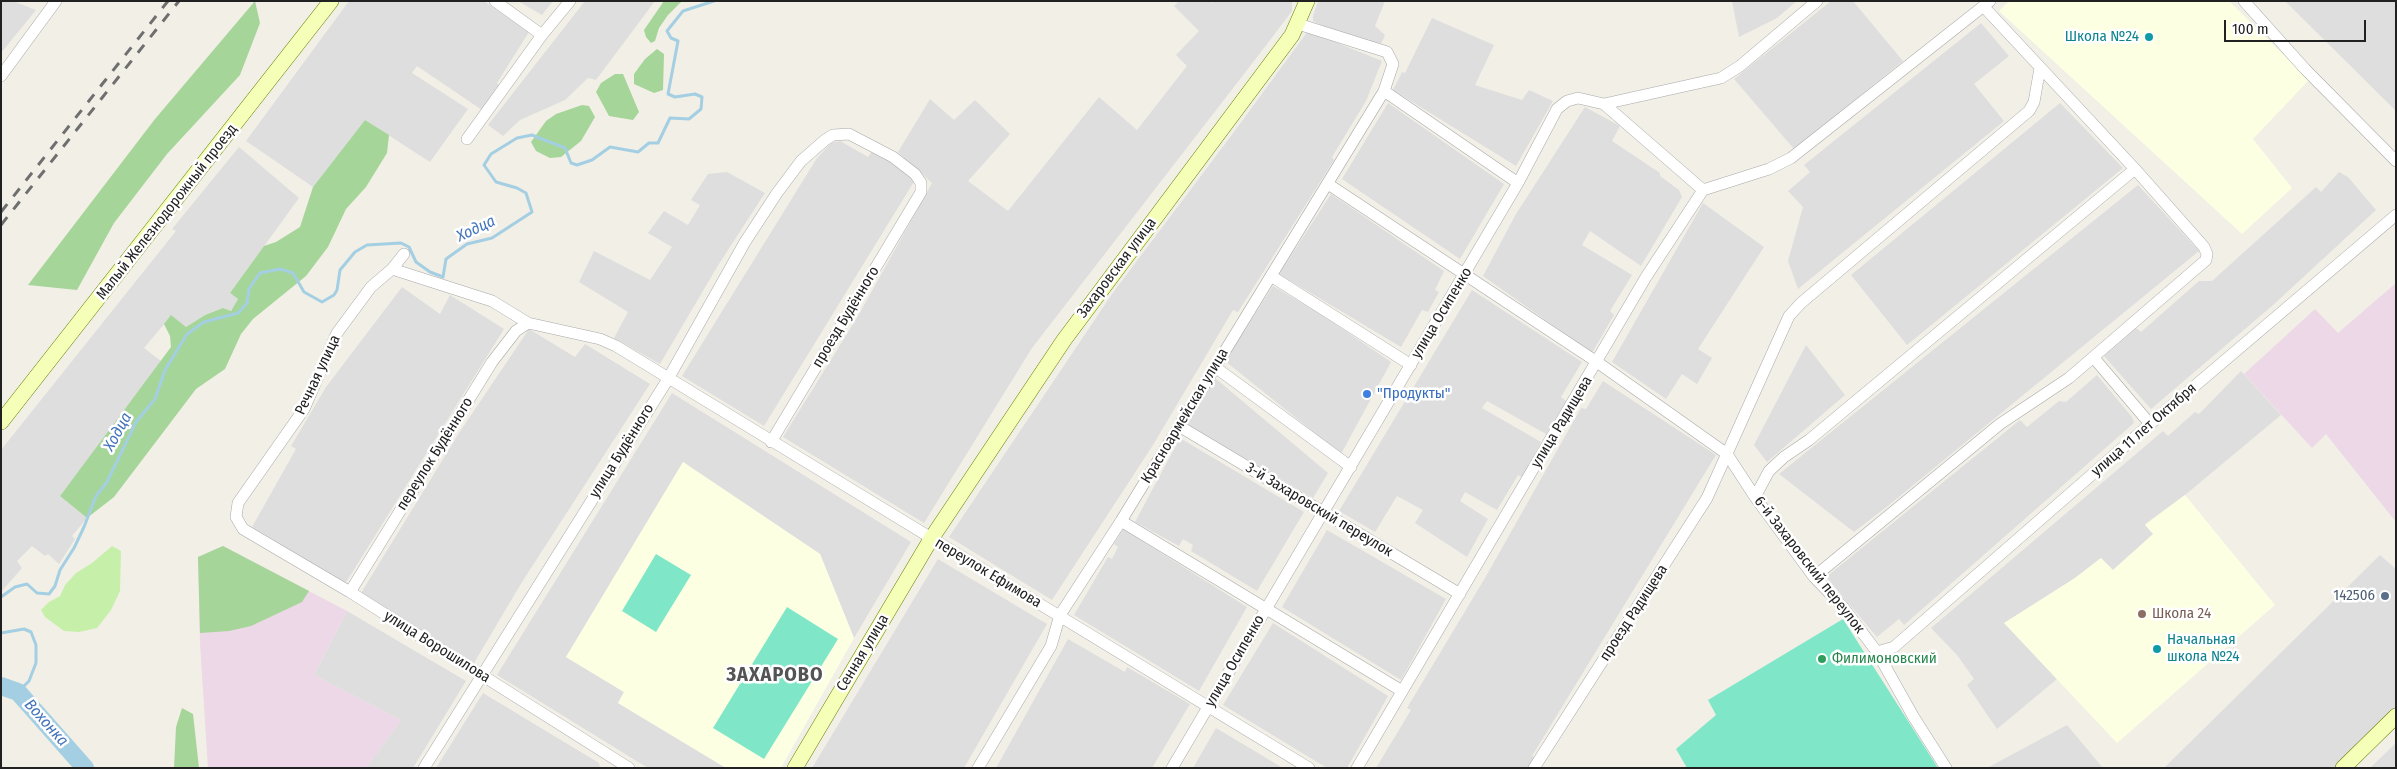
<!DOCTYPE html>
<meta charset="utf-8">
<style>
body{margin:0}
#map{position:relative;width:2397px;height:769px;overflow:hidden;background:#f2efe7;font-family:"Fira Sans Condensed",sans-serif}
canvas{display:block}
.frame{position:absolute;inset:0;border:2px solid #212121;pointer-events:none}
.scale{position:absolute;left:2224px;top:20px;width:142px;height:22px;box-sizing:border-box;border:2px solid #212121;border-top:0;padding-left:6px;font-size:15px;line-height:18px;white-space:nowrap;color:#212121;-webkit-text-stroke:4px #fff;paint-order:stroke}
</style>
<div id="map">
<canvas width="2397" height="769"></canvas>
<div class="frame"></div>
<div class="scale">100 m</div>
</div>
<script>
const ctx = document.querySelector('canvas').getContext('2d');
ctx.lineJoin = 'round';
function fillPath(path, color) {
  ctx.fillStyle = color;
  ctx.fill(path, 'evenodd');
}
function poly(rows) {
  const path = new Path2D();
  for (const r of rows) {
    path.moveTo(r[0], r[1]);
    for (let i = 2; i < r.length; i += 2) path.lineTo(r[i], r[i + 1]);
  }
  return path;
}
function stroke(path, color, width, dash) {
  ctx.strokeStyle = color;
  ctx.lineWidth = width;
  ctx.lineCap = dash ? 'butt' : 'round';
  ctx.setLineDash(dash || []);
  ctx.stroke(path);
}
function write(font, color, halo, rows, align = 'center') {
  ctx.font = font + ' "Fira Sans Condensed",sans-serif';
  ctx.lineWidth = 5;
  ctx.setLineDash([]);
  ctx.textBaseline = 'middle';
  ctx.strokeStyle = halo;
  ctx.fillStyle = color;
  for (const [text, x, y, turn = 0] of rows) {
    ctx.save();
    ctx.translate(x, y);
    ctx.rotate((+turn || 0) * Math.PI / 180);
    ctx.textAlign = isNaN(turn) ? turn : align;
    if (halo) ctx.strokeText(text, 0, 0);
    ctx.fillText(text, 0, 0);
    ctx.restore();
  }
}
const residential = poly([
 [1,1,13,1,36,10,1,53],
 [349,1,484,1,529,32,497,83,500,86,482,110,417,66,412,73,468,109,430,162,365,120,313,187,246,141],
 [518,1,553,1,542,15],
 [585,1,655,1,596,80,588,78,565,100,520,120,503,136,488,125],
 [1179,1,1210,1,1212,3,1214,1,1292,1,1292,11,1261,52,1032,348,924,523,783,437,858,316,932,183,898,152,930,99,954,120,975,100,1010,134,968,181,1008,211,1099,97,1137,130,1187,66,1176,55,1199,31,1174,6],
 [1318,1,1385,1,1375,26,1385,35,1381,44,1343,36,1313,21,1313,16],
 [1732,1,1797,1,1777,18,1739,37],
 [1831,1,1853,1,1903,61,1794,149,1734,79],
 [2285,1,2396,1,2396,111],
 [1432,18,1494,45,1475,85,1522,100,1529,90,1553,101,1516,166,1393,90,1402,72,1405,73],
 [1981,23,2009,56,1974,84,2004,121,1798,289,1788,261,1803,207,1788,191,1810,172,1804,165],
 [1308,31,1382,61,1366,101,1332,157,1334,160,1238,312,1233,310,1153,445,1052,600,949,537,1112,294,1234,132],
 [1388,103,1504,184,1460,259,1342,179],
 [2060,103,2123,168,1907,345,1851,275],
 [1585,107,1620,126,1612,141,1660,173,1660,176,1679,190,1682,197,1641,266,1590,231,1582,245,1632,275,1610,311,1614,315,1592,353,1483,276,1516,214],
 [840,141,868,157,873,150,915,180,764,426,682,376,817,158,831,143],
 [239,147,299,198,230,293,238,299,231,311,223,308,205,315,186,327,171,316,144,348,161,361,60,496,87,518,72,536,75,539,59,564,48,554,45,556,32,546,17,561,22,568,1,592,1,450,176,231,172,229],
 [727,172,765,193,717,267,660,364,614,338,628,312,579,282,594,251,650,280,672,247,648,233,664,211,688,225,700,205,691,200,708,174],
 [2339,172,2348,177,2376,210,2272,306,2151,409,2104,356,2136,328,2141,332,2199,281,2212,281,2316,187,2321,192],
 [2138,185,2199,251,1889,505,1854,532,1779,474],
 [1331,194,1444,271,1435,290,1439,292,1428,312,1422,310,1401,347,1279,274],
 [1703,203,1764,247,1698,349,1712,358,1697,384,1682,374,1666,399,1612,362],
 [1273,286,1322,315,1391,362,1341,454,1225,361],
 [402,287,440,314,450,295,504,329,345,584,252,527,296,449,291,446,326,387],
 [1472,290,1582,362,1561,397,1566,401,1546,434,1487,401,1482,408,1541,442,1522,477,1518,475,1497,510,1465,492,1460,501,1488,519,1467,557,1415,523,1423,510,1397,496,1375,532,1339,511],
 [529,329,575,357,585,344,650,384,522,582,474,663,361,593,459,433],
 [1806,345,1845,395,1767,462,1754,445],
 [2241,371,2281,415,2185,495,2145,524,2154,534,2113,570,2101,558,2075,578,2005,623,2057,679,1997,729,1967,685,1974,679,1957,655,1931,628,2163,431,2168,436,2195,412,2199,414],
 [2097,375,2132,417,2134,423,1904,625,1899,619,1877,637,1826,577,2020,420,2027,427,2059,401,2066,402],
 [1215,378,1328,473,1313,498,1186,424],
 [1603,381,1716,455,1532,756,1536,758,1529,768,1376,768,1411,710,1407,708,1485,578,1581,408,1586,409],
 [672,393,911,542,854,638,820,554,683,462,566,657,624,692,618,703,726,768,648,768,497,675],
 [1180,438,1304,512,1257,591,1191,551,1193,545,1183,539,1179,546,1135,522],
 [1123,529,1247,607,1199,691,1074,615,1108,557,1112,559,1118,547,1114,544],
 [1327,530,1446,599,1401,680,1282,607],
 [2380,555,2396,569,2396,710,2335,768,2164,768],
 [938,559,1047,624,964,768,812,768],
 [347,611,466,681,413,768,366,768,401,720,314,675],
 [1273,623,1388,696,1347,768,1327,768,1223,705],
 [1068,639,1125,672,1127,667,1190,704,1152,768,996,768],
 [483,693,599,763,600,768,436,768],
 [2067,725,2103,768,1987,768],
 [1216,728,1283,768,1193,768],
 [2396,743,2396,768,2370,768,2374,764]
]);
const industrial = poly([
 [2396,283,2396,522,2326,434,2312,448,2244,374,2315,309,2338,333],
 [223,546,347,611,314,675,401,720,366,768,208,768,200,643,198,557]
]);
const education = poly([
 [2009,1,2229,1,2309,80,2253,139,2292,188,2242,234,1999,11],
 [683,462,820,554,854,638,781,768,726,768,618,703,624,692,566,657],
 [2185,495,2275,605,2117,743,2004,623,2075,578,2101,558,2113,570,2153,534,2145,525]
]);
const grass = poly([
 [112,546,121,551,120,591,111,610,97,628,79,632,64,631,45,617,41,610,49,602,60,596,65,585,76,573,92,563]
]);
const forest = poly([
 [255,1,260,23,240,75,167,154,114,223,77,290,28,285,155,119],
 [664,1,682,1,668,15,659,28,655,41,651,43,646,37,644,30],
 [657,49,664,54,663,90,654,93,634,84,634,74,645,59],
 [615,74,623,74,639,112,633,120,609,116,596,92,601,83],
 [582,105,589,106,595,117,581,141,561,157,550,158,536,151,531,142,546,121,556,114],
 [365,120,389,135,387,153,366,187,346,209,328,247,306,276,253,319,241,334,225,369,196,389,114,497,87,518,60,496,171,347,170,336,164,324,171,315,186,327,205,315,223,308,231,311,238,299,230,293,264,246,276,242,300,227,313,187],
 [223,546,309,591,302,602,251,626,229,631,200,633,198,557],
 [182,708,193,714,199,768,174,768,176,727]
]);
const pitch = poly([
 [656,554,691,575,656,632,622,611],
 [787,607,838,639,764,759,713,728],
 [1843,619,1938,768,1687,768,1676,749,1716,715,1708,700]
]);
const stream = poly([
 [1,597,15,587,27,584,37,593,49,594,55,586,60,570,74,548,84,527,96,496,107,482,136,422,155,399,165,370,187,334,204,322,238,313,247,303,249,289,260,273,280,269,293,273,304,292,322,302,334,295,337,290,340,270,355,252,367,245,401,243,409,247,416,262,430,272,443,277,446,259,467,244,492,238,532,212,526,193,517,188,496,182,484,165,491,154,517,138,532,135,565,148,571,163,577,165,592,160,610,147,638,152,649,143,658,143,670,118,689,119,701,109,702,97,695,94,675,97,668,94,678,41,671,38,667,31,683,11,714,1],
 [1,633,24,629,31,632,36,645,36,663,29,681,18,692]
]);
const river = poly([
 [1,686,18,692,85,768]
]);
const street = poly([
 [495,1,542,35],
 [2244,1,2305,69,2396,161],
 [1,76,56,1],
 [1384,91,1518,183],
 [1604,104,1703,190],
 [467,139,542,35,570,1],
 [1328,184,1597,362,1727,454,1755,497,1814,577,1843,607,1877,652,1913,716,1946,768],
 [1703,190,1769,169,1791,158,1990,1],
 [404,254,392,269,371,287,337,333,304,409,238,503,236,517,243,529,350,592,629,768],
 [392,269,492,301,528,323,600,339,616,346,1309,768],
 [1271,276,1411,365],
 [2094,358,2150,424],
 [1215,367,1351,467],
 [1179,426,1460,594],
 [1755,497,1769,471,1784,457,1809,440,2135,169],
 [1121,521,1402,691],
 [1814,577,2000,424,2069,378,2206,260,2207,254,2204,247,2135,169,1984,7],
 [350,592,492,362,516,331,528,323],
 [1877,652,1894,647,2150,424,2396,215],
 [424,768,668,379,745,242,777,193,801,161,825,140,833,135,849,134,893,157,915,174,921,183,921,192,771,442],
 [978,768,1051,646,1060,615,1121,521,1384,91,1393,64,1387,52,1298,24],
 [1172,768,1518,183,1557,109,1567,101,1578,98,1604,104,1721,78,1740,66,1817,1],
 [1357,768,1646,277,1703,190],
 [1534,768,1707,498,1789,316,1801,303,2029,111,2034,102,2040,68]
]);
const secondary = poly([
 [1,422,331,1],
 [795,768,931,539,1064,340,1292,35,1307,1],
 [2343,768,2396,716]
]);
const rail = poly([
 [1,212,168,1],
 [1,225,179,1]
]);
const markers = [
 [2149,37,5,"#0f9aa8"],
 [1367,394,5,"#3f7fe0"],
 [2385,596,5,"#5c6f8a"],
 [2142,614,5,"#8d6e63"],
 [2157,649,5,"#0f9aa8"],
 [1822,659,5,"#2e9e5b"]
];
const cultureNames = [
 ["Школа №24",2139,37],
 ["Начальная",2167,640,"left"],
 ["школа №24",2167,657,"left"]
];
const streetNames = [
 ["Малый Железнодорожный проезд",167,212,-52],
 ["Захаровская улица",1117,268,-53],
 ["улица Осипенко",1442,313,-59],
 ["проезд Будённого",846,317,-59],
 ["Речная улица",318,375,-65],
 ["Красноармейская улица",1185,416,-59],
 ["улица Радищева",1562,422,-59],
 ["улица 11 лет Октября",2144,430,-41],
 ["улица Будённого",622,451,-58],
 ["переулок Будённого",435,454,-58],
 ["3-й Захаровский переулок",1319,510,31],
 ["6-й Захаровский переулок",1809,565,52],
 ["переулок Ефимова",988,573,31],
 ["проезд Радищева",1634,613,-57],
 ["улица Ворошилова",437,647,32],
 ["Сенная улица",863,653,-59],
 ["улица Осипенко",1235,661,-60]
];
const shopNames = [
 ["\"Продукты\"",1377,394]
];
const serviceNames = [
 ["142506",2375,596]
];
const educationNames = [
 ["Школа 24",2152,614]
];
const leisureNames = [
 ["Филимоновский",1832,659]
];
const waterNames = [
 ["Ходца",476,229,-25],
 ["Ходца",118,432,-61],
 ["Вохонка",46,723,48]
];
const districtNames = [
 ["ЗАХАРОВО",775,675]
];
fillPath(residential, '#dfdede');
fillPath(industrial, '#ecd8e6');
fillPath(education, '#fdffe3');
fillPath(grass, '#c6f0a9');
fillPath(forest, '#a5d598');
fillPath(pitch, '#7fe7c8');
stroke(stream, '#a4cfe3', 3);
stroke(river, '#a4cfe3', 18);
stroke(street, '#a8a8a8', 12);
stroke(secondary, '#678000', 16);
stroke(street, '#fff', 11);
stroke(secondary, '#f5ffb8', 15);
stroke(rail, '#6f6f6f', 3, [10, 10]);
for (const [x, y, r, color] of markers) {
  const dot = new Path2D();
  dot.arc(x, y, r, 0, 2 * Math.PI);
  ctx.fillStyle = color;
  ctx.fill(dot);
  stroke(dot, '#fff', 2);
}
write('15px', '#0d838f', '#fff', cultureNames, 'right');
write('15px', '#212121', '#fff', streetNames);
write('15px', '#366cbe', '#fff', shopNames, 'left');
write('15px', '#4e5e75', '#fff', serviceNames, 'right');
write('15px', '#785e54', '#fff', educationNames, 'left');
write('15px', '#27864d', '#fff', leisureNames, 'left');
write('italic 16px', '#4374ba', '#fff', waterNames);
ctx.letterSpacing = '1px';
write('bold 20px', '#545454', '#fff', districtNames);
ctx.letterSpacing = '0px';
</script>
